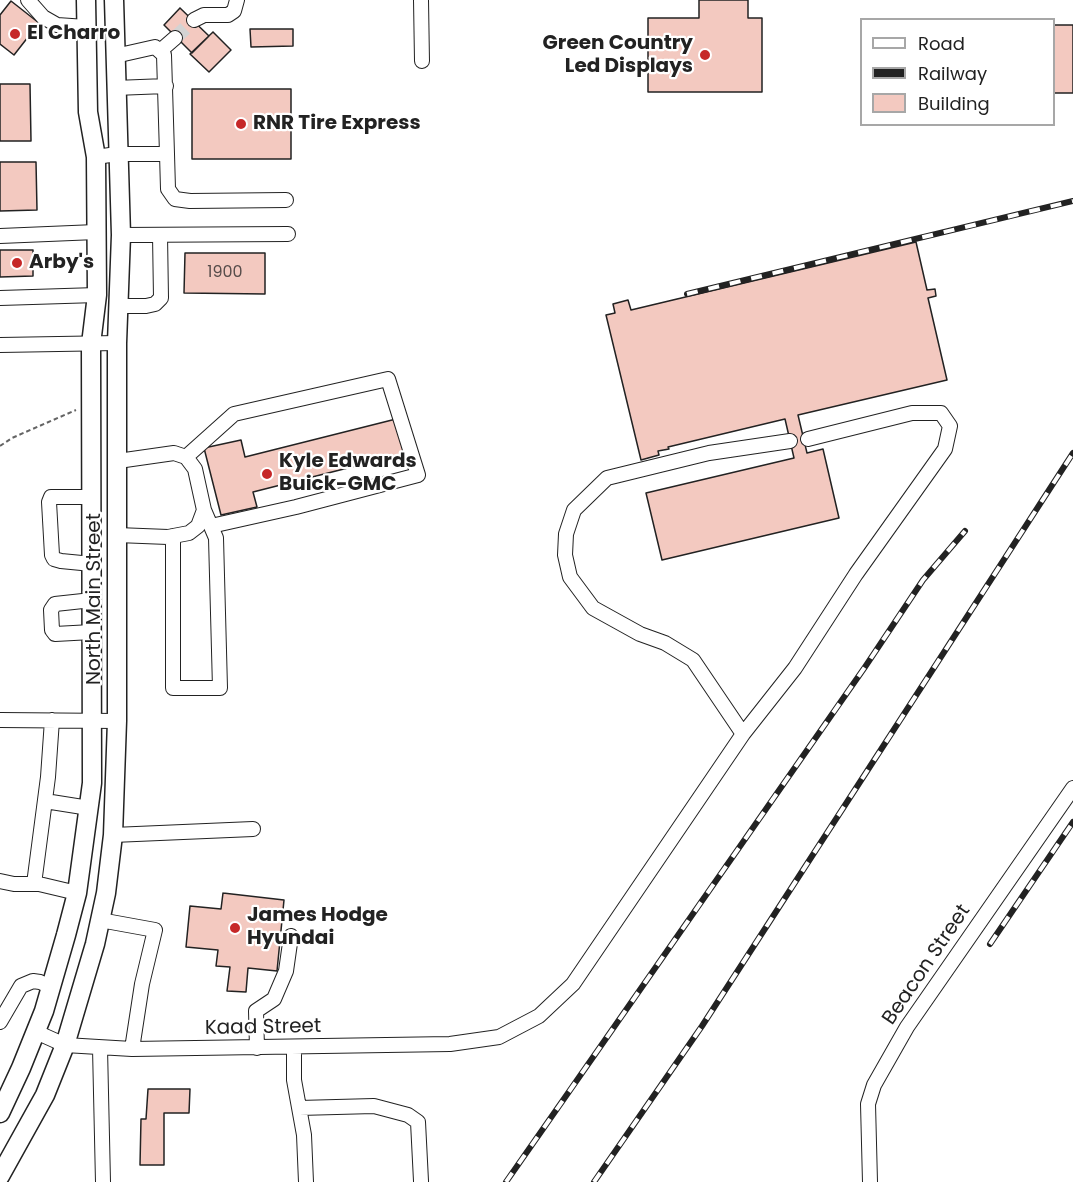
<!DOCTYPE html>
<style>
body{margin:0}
#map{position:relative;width:1073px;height:1182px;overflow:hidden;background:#fff;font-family:Poppins,sans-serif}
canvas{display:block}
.legend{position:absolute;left:860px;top:18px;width:195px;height:108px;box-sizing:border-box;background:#fff;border:2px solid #a7a7a7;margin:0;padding:8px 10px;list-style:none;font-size:18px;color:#222}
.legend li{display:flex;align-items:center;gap:12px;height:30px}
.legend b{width:30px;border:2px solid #a7a7a7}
</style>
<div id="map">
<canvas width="1073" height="1182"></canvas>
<ul class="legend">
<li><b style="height:8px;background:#fff"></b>Road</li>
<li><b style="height:8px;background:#222"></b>Railway</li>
<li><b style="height:16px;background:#f3c9c0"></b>Building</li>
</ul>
</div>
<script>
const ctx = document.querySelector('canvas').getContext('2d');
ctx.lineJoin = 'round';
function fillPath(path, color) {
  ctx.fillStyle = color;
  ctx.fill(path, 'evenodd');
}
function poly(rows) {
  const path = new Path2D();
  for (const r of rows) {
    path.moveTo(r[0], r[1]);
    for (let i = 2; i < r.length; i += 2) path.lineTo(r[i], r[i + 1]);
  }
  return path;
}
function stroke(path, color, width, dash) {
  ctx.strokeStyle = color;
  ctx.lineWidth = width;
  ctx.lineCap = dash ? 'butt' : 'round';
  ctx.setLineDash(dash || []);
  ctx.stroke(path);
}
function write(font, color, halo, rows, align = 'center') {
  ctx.font = font + ' Poppins,sans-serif';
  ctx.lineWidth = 4.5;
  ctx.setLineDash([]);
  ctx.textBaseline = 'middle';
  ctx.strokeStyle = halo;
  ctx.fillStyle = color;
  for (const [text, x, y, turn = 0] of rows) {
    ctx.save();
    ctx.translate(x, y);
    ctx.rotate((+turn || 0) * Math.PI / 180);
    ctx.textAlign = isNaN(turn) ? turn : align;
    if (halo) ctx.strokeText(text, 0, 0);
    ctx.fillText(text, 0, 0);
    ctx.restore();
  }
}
const building = poly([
 [699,0,748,0,748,18,762,18,762,92,648,92,648,18,699,18,699,0],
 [11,1,39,23,14,55,0,44,0,15,11,1],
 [180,8,209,36,192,53,164,25,180,8],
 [1054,25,1073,25,1073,93,1054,93,1054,25],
 [250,29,293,29,293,46,251,47,250,29],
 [213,32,231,50,209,72,190,54,213,32],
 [0,84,30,84,31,141,0,141,0,84],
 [192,89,291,89,291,159,192,159,192,89],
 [0,162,36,162,37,210,0,211,0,162],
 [916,242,927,290,935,289,936,296,928,298,947,380,798,415,807,453,823,449,839,518,662,560,646,493,794,458,785,419,668,447,669,449,658,451,659,455,641,460,606,315,615,313,613,304,628,300,631,310,916,242],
 [0,250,33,250,33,276,0,277,0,250],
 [185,253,265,253,265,294,184,293,185,253],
 [400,418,407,453,253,492,257,507,221,515,204,448,241,440,245,457,400,418],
 [223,893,284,900,277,971,248,968,246,992,227,991,230,967,216,966,218,950,186,947,190,906,221,909,223,893],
 [148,1089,190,1089,189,1113,164,1113,164,1165,140,1165,141,1119,146,1119,148,1089]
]);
const minorTunnel = poly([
 [175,38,194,20]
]);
const path = poly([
 [0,446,12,438,76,410]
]);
const minor = poly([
 [28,0,43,17,57,25,86,27],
 [421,0,422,61],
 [194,20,204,15,228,15,234,11,237,0],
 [160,51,175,38],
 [115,56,155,47,164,55,167,154],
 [115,88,166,86],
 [96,157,117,154,167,154,168,189,175,199,190,201,286,200],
 [121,235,288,234],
 [0,236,96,232],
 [0,298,97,295],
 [118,306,146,306,155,304,161,298,160,235],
 [0,345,117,343],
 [790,441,709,453,607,478,574,510,566,534,565,555,570,577,593,608,640,634,665,643,693,660,743,734,795,668,856,574,945,449,950,426,941,413,912,413,808,439],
 [186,457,234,414,388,379,418,475,296,507,211,526],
 [91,497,51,497,49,502,52,555,54,559,61,561,92,564],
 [117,535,168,537,189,533,198,526,204,510,195,469,186,457,174,453,118,461],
 [173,536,173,688,220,688,216,538,204,510],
 [92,600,55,604,51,610,52,630,55,634,92,632],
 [0,720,117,721],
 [45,801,89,808],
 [113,835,253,829],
 [0,881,14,884,39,884,77,893],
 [34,884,48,777,52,720],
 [100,920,155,930,142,984,132,1049],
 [0,1022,21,986,33,981,40,982,51,987],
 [36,1032,65,1045,132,1049,450,1044,499,1037,539,1016,573,984,743,734],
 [294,1047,294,1080,304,1135,306,1182],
 [100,1048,103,1182],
 [257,1048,256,1011,274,999,286,971,291,936],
 [299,1108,374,1106,408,1115,418,1122,421,1181],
 [870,1182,868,1104,874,1085,907,1027,1073,788]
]);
const major = poly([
 [0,1113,21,1068,44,1011,66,935,77,893,92,783,91,344,97,295,96,157,88,112,86,0],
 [0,1176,45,1095,65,1045,95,944,106,893,113,835,117,721,117,343,121,235,114,0]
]);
const rail = poly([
 [687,294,1073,201],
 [990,944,1073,822],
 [506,1182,865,667,923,580,965,531],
 [594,1182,702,1026,1073,453]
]);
const markers = [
 [15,34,6,"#c62828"],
 [705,55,6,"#c62828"],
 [241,124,6,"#c62828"],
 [17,263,6,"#c62828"],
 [267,474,6,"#c62828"],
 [235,928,6,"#c62828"]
];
const numberNames = [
 ["1900",225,273]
];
const poiNames = [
 ["El Charro",27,34],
 ["Green Country",693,44,"right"],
 ["Led Displays",693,67,"right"],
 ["RNR Tire Express",253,124],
 ["Arby's",29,263],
 ["Kyle Edwards",279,462],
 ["Buick-GMC",279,485],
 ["James Hodge",247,916],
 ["Hyundai",247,939]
];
const streetNames = [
 ["North Main Street",95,599,-90],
 ["Beacon Street",927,965,-56],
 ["Kaad Street",263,1028,-1]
];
fillPath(building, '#f3c9c0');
stroke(building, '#222', 1.5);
stroke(minorTunnel, '#d3d3d3', 14, [14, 7]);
stroke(minor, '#222', 16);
stroke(major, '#222', 21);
stroke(path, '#646464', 2, [4.5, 3]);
stroke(minor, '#fff', 14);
stroke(major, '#fff', 18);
stroke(rail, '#222', 6);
stroke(rail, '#fff', 4, [11]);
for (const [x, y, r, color] of markers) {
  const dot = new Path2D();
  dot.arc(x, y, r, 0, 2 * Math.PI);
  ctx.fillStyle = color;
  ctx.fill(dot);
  stroke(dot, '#fff', 2);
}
write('16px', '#564c4a', null, numberNames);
write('bold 20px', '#222', '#fff', poiNames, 'left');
write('20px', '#222', '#fff', streetNames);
</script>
